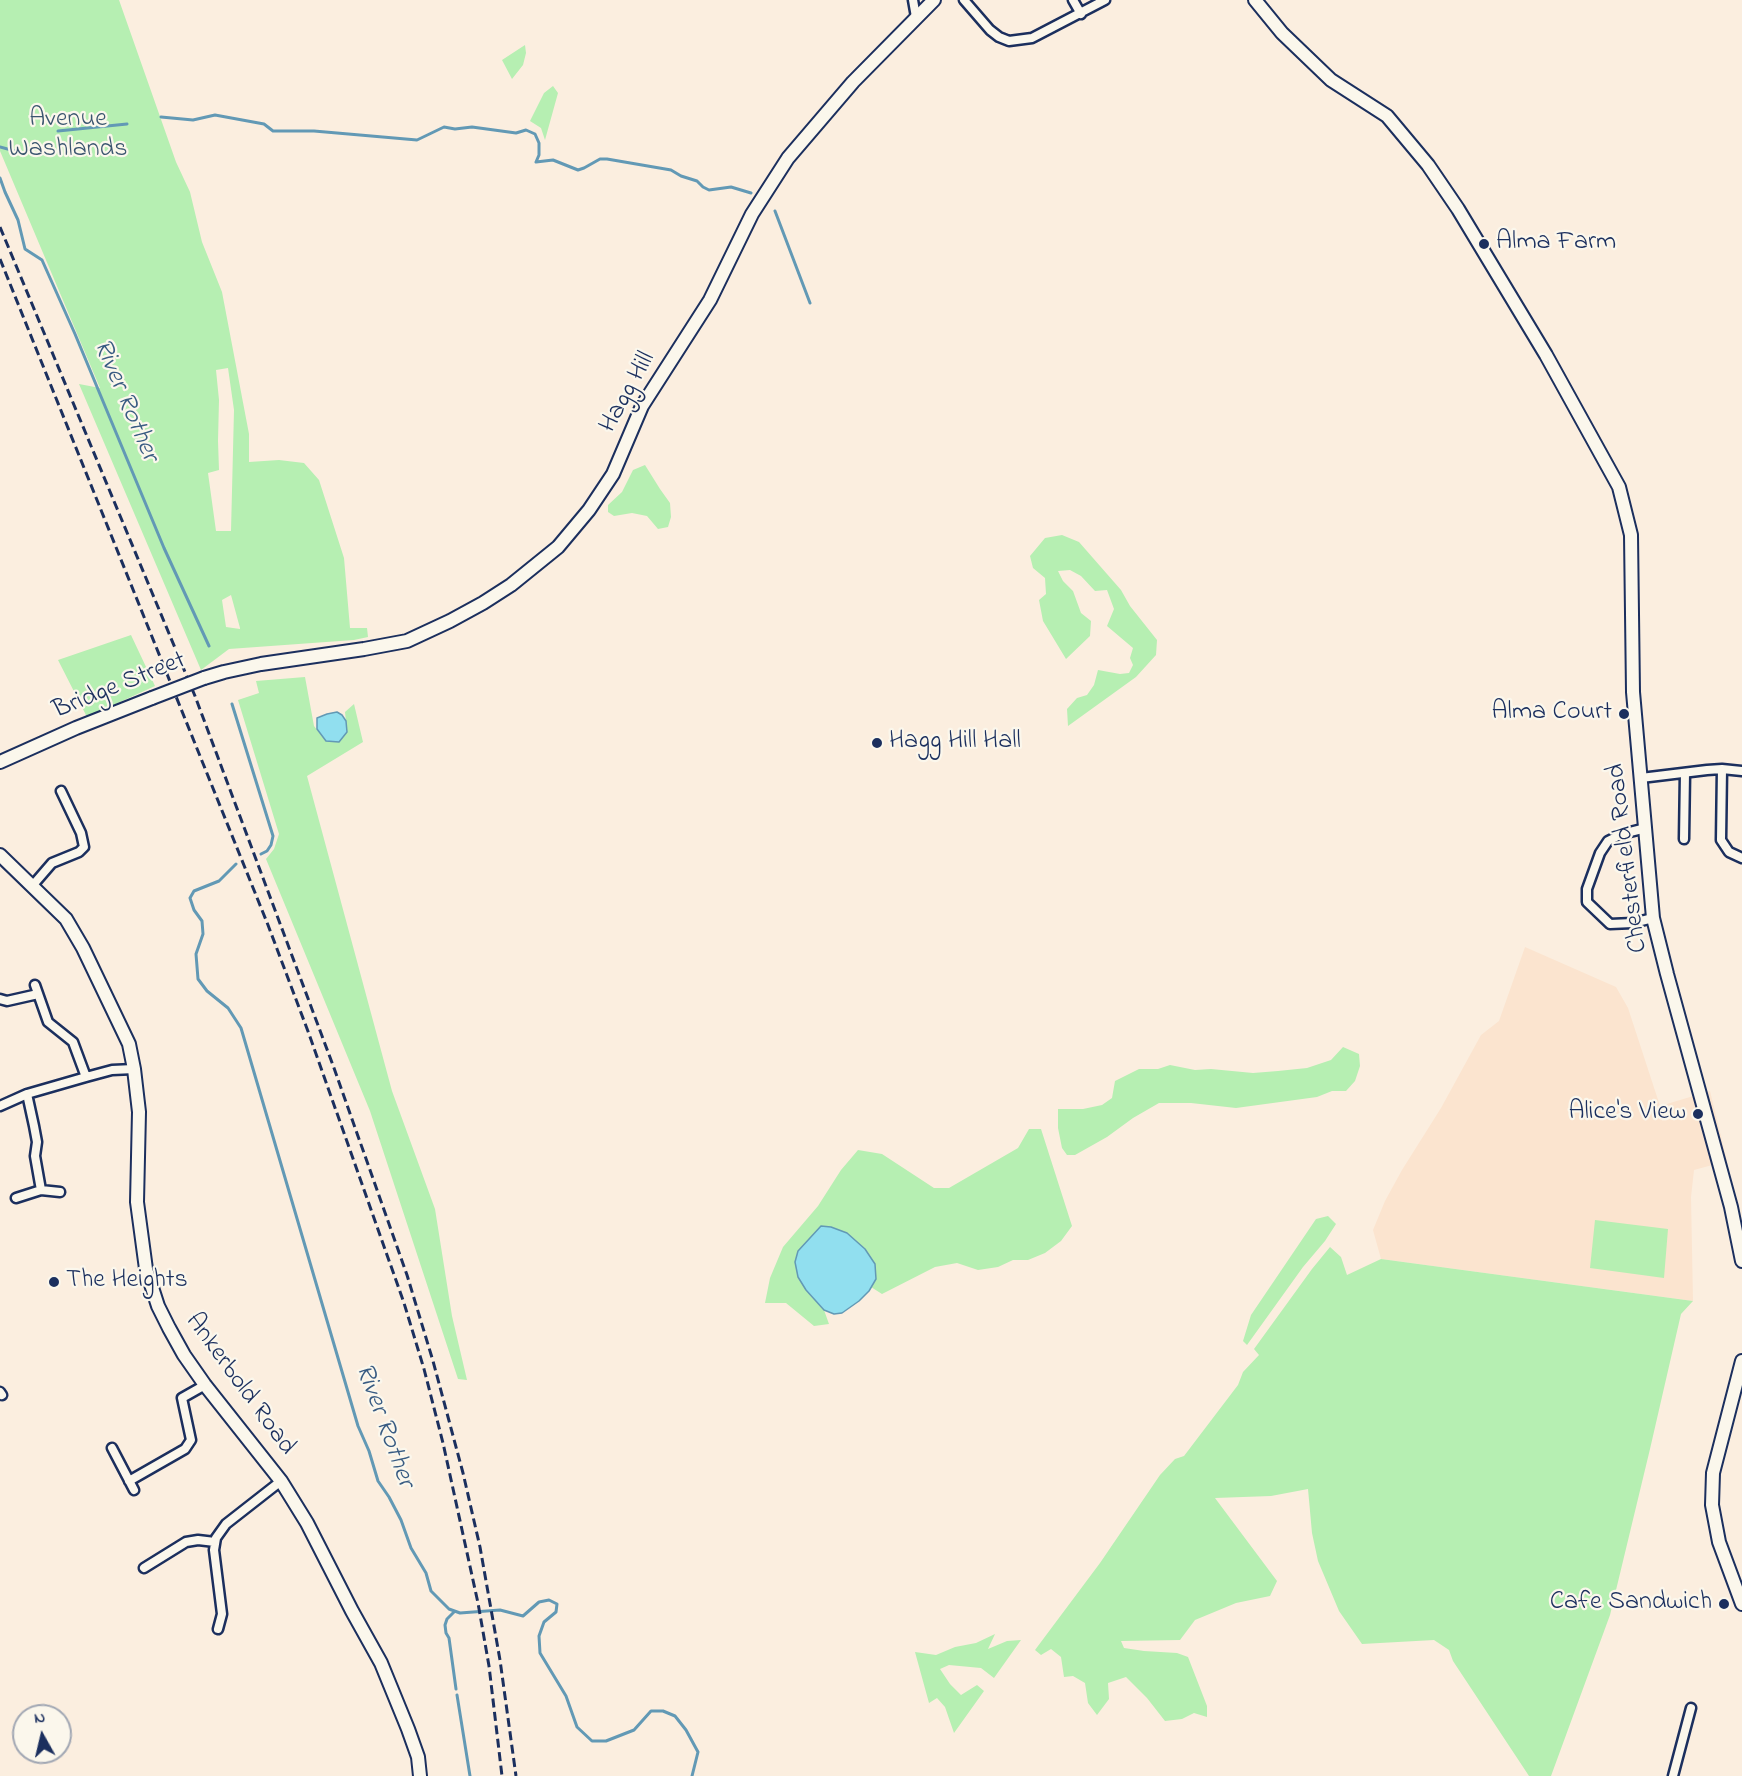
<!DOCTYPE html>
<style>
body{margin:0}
#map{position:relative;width:1742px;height:1776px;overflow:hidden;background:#fbeedf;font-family:"Indie Flower",sans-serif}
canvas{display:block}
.north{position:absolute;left:12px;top:1704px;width:60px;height:60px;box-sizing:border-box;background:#fbf7ec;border:2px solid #a1a7b3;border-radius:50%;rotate:352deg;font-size:16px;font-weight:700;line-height:24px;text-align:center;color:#1b2f5e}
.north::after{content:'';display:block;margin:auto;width:21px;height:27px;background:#1b2f5e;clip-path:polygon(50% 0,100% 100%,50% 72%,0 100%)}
</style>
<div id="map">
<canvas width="1742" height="1776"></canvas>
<div class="north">N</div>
</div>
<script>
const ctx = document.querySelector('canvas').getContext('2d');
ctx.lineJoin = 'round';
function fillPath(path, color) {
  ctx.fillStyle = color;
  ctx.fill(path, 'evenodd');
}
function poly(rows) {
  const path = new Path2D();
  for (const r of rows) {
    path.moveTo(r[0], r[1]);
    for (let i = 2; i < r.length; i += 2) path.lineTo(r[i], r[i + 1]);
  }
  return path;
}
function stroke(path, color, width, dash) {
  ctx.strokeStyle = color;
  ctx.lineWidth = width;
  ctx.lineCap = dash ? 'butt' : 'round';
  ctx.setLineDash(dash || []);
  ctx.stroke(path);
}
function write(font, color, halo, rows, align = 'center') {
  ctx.font = font + ' "Indie Flower",sans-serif';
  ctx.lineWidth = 4.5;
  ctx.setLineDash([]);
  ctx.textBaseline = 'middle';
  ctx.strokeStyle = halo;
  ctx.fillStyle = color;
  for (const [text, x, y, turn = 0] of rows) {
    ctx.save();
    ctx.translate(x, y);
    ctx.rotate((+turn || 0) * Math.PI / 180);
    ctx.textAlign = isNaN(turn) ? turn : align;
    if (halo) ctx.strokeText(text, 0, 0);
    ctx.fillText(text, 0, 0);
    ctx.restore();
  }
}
const built = poly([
 [1525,947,1616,987,1628,1008,1660,1106,1710,1091,1727,1161,1694,1170,1691,1197,1693,1301,1381,1259,1373,1230,1385,1201,1402,1170,1441,1108,1481,1035,1499,1021]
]);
const green = poly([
 [0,0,119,0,176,162,190,192,202,242,222,292,249,434,249,462,279,460,304,463,319,480,344,558,350,628,367,628,368,637,354,640,229,649,201,670,79,384,100,388,0,151],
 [228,368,234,410,231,531,216,531,208,473,219,470,218,441,219,400,216,370],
 [231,595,240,628,240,629,226,627,222,600],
 [525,45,526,53,523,65,512,79,502,60],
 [553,86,558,93,545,140,541,128,530,121,544,93],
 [645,465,660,489,670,503,671,517,668,527,658,529,647,516,632,513,614,516,608,512,608,505,622,492,633,470],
 [1062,535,1079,542,1121,590,1130,606,1157,640,1156,655,1136,677,1068,726,1067,709,1077,698,1087,695,1094,685,1098,670,1120,674,1129,673,1133,665,1130,658,1133,648,1107,626,1114,609,1107,590,1095,591,1081,576,1070,570,1058,571,1063,581,1073,591,1081,613,1091,621,1090,636,1066,659,1043,621,1039,600,1046,594,1045,578,1033,568,1030,556,1045,538],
 [131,635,155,686,87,717,58,660],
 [305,677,314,726,326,741,347,732,345,712,354,704,363,742,307,776,392,1091,435,1209,452,1316,467,1380,458,1379,370,1111,266,859,274,849,279,834,238,700,259,693,256,681],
 [1343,1047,1359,1054,1360,1066,1355,1081,1346,1091,1332,1091,1317,1097,1236,1108,1191,1103,1159,1103,1133,1118,1107,1137,1075,1155,1067,1155,1062,1148,1058,1128,1058,1109,1083,1109,1102,1105,1112,1098,1115,1081,1139,1069,1158,1069,1170,1065,1195,1070,1211,1069,1253,1073,1278,1071,1307,1068,1331,1060],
 [1029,1129,1041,1129,1072,1226,1061,1241,1045,1253,1028,1260,1013,1260,998,1267,978,1270,957,1263,935,1267,882,1294,871,1287,876,1279,806,1290,824,1310,829,1324,814,1326,786,1303,765,1303,770,1278,783,1247,818,1206,841,1170,858,1150,882,1154,934,1188,949,1188,1018,1148],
 [1328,1216,1336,1224,1325,1241,1303,1267,1247,1345,1243,1341,1251,1315,1316,1219],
 [1595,1220,1668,1229,1664,1278,1590,1268],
 [1330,1247,1341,1257,1347,1275,1381,1259,1693,1301,1681,1314,1650,1449,1610,1615,1551,1776,1529,1776,1453,1661,1449,1650,1434,1640,1362,1644,1339,1611,1318,1561,1312,1533,1308,1489,1271,1496,1215,1498,1277,1581,1270,1596,1236,1603,1195,1620,1180,1640,1121,1641,1124,1648,1144,1651,1177,1653,1188,1657,1207,1706,1207,1717,1194,1713,1182,1719,1165,1721,1147,1698,1126,1677,1108,1683,1109,1699,1097,1715,1088,1703,1085,1683,1073,1676,1064,1677,1061,1657,1051,1649,1041,1655,1035,1650,1100,1563,1160,1475,1175,1459,1184,1456,1238,1385,1243,1372,1259,1355,1254,1349,1312,1269],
 [995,1634,988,1649,1007,1641,1021,1640,994,1678,981,1668,949,1665,940,1669,950,1684,961,1695,977,1685,984,1691,954,1733,945,1707,937,1698,929,1703,915,1652,936,1655,955,1647,976,1643]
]);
const water = poly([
 [337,712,342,715,346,721,347,732,339,742,326,741,317,729,317,718,327,714,337,712],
 [821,1226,831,1227,847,1233,865,1249,875,1264,876,1279,869,1291,859,1301,842,1313,834,1314,824,1310,806,1290,798,1277,795,1262,798,1251,821,1226]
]);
const stream = poly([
 [161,117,193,120,215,115,264,124,273,131,314,131,417,140,444,127,455,129,472,127,516,133,526,130,535,134,539,143,539,155,536,162,553,160,578,170,584,168,600,159,607,159,671,170,681,176,697,181,703,187,709,190,731,187,751,193],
 [58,131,127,124],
 [0,147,15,151],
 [0,178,5,192,18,220,25,249,42,260,75,334,164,548,209,646],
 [775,211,810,303],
 [232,704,273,836,271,845,267,851,261,854],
 [236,864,219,881,194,891,190,898,194,910,202,921,203,934,196,954,198,979,207,991,228,1008,241,1028,358,1426,369,1451,378,1481,389,1497,401,1520,411,1548,426,1573,431,1591,449,1609,460,1613,500,1610,523,1616,539,1602,549,1600,557,1604,556,1612,544,1622,539,1636,540,1653,566,1696,577,1727,592,1741,606,1741,634,1730,651,1711,663,1711,675,1716,686,1730,698,1752,692,1776],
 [454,1612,447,1619,445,1625,446,1633,449,1638,456,1689],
 [457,1695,470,1776]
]);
const street = poly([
 [913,0,916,17],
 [964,0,990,30,999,37,1009,41,1032,38,1105,0],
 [1073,0,1081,14],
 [1722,769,1721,840,1729,852,1742,858],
 [1641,778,1707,770,1722,769,1742,771],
 [1646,828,1622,834,1608,841,1600,853,1587,889,1587,902,1610,924,1633,923,1653,918],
 [1684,839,1685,773],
 [33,885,52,863,79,852,84,847,81,833,61,791],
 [35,985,48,1022,73,1042,86,1077],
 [0,999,7,1001,38,994],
 [27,1094,34,1126,37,1142,35,1156,41,1190,60,1192],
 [0,1106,27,1094,86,1077,112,1070,134,1069],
 [16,1198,41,1190],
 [0,1392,2,1395],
 [112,1448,134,1490],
 [129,1481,185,1449,191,1440,182,1398,205,1385],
 [144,1568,186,1542,198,1540,215,1542],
 [218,1629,222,1614,214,1550,216,1538,226,1524,281,1481],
 [1673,1776,1691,1708]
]);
const secondary = poly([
 [1255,0,1282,33,1331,80,1387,116,1428,165,1458,209,1546,355,1619,487,1631,535,1633,692,1653,918,1667,974,1731,1207,1742,1261],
 [204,678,224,672,261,664,364,649,407,641,450,621,483,603,511,585,558,547,589,510,613,474,642,406,710,300,752,214,788,158,853,82,934,0],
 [0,762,76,728,152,698],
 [0,855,66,919,83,948,129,1044,134,1069,139,1112,137,1202,146,1269,158,1306,169,1328,184,1355,205,1385,281,1481,307,1523,352,1611,381,1663,408,1729,418,1757,420,1776],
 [1742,1361,1713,1473,1712,1505,1719,1542,1742,1604]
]);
const rail = poly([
 [0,227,195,696,334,1068,407,1275,433,1361,463,1473,480,1547,500,1660,516,1776],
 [0,259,268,925,309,1034,404,1303,424,1369,443,1443,478,1603,489,1666,502,1776]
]);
const secondaryBridge = poly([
 [152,698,204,678]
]);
const markers = [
 [1484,244,6,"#1b2f5e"],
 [1624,714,6,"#1b2f5e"],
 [877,743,6,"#1b2f5e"],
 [1698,1114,6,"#1b2f5e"],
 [54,1282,6,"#1b2f5e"],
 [1724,1604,6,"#1b2f5e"]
];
const parkNames = [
 ["Avenue",68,121],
 ["Washlands",68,151]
];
const poiNames = [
 ["Alma Farm",1496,244],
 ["Alma Court",1612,714,"right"],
 ["Hagg Hill Hall",889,743],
 ["Alice's View",1686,1114,"right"],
 ["The Heights",66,1282],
 ["Cafe Sandwich",1712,1604,"right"]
];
const streetNames = [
 ["Hagg Hill",629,393,-61],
 ["Bridge Street",120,687,-22],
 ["Chesterfield Road",1629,858,-97],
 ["Ankerbold Road",239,1385,54]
];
const waterNames = [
 ["River Rother",124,401,67],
 ["River Rother",383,1426,70]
];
fillPath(built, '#fbe4cf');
fillPath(green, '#b6efb2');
fillPath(water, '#91dfef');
stroke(water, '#6299b5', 1.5);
stroke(stream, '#6299b5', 3);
stroke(street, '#1b2f5e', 13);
stroke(secondary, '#1b2f5e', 16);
stroke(street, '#fbf7ec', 8);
stroke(secondary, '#fbf7ec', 12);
stroke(rail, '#1b2f5e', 3, [9, 4.5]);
stroke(secondaryBridge, '#1b2f5e', 16, []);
stroke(secondaryBridge, '#fbf7ec', 12);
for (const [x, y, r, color] of markers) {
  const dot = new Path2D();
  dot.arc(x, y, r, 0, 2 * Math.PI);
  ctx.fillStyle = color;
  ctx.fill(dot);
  stroke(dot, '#fbf7ec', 2);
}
write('26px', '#3a556f', '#fbf7ec', parkNames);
write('26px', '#1b2f5e', '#fbf7ec', poiNames, 'left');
write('26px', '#1b2f5e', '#fbf7ec', streetNames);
write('italic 27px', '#385b82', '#fbf7ec', waterNames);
</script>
